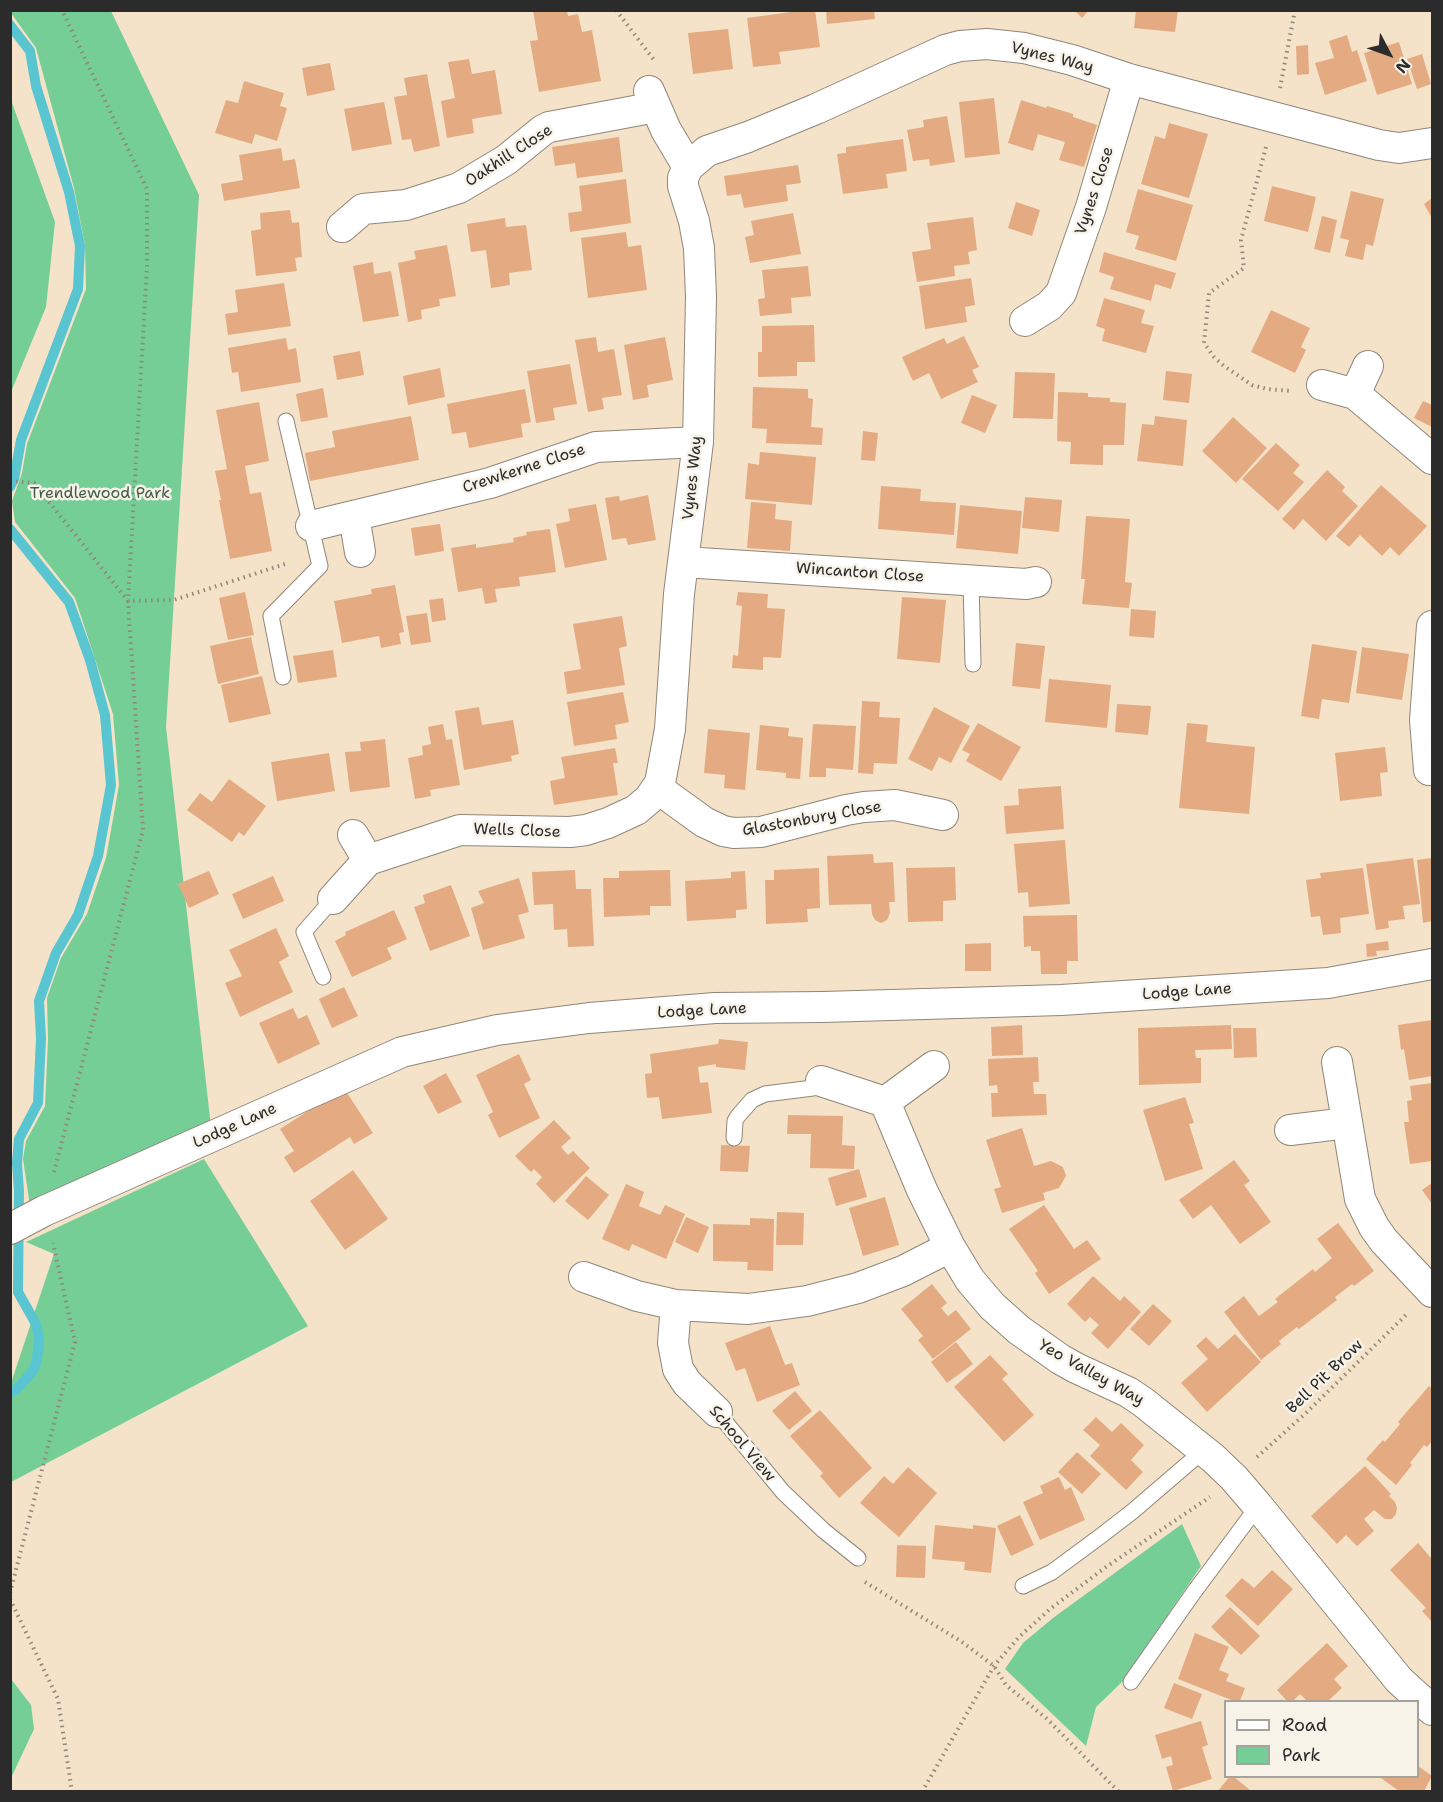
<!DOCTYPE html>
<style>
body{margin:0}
#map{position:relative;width:1443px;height:1802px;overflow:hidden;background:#f4e2c9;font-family:"Shantell Sans",sans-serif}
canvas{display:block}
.frame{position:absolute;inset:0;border:12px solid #2b2b2b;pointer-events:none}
.legend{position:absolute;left:1224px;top:1700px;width:195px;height:78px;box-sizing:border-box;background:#f7f3e8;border:2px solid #a5a39c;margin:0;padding:8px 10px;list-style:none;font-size:18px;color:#2b2b2b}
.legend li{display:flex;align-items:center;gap:12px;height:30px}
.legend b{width:30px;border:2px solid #a5a39c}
.north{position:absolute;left:1359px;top:24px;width:60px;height:60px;-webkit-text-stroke:4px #f7f3e8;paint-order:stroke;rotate:131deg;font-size:16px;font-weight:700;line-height:24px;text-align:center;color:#2b2b2b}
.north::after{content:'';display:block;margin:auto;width:21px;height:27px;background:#2b2b2b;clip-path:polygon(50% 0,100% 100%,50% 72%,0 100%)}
</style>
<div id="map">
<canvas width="1443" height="1802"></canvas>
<div class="frame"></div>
<ul class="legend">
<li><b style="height:8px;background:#fff"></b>Road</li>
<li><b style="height:16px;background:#74ce95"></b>Park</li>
</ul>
<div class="north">N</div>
</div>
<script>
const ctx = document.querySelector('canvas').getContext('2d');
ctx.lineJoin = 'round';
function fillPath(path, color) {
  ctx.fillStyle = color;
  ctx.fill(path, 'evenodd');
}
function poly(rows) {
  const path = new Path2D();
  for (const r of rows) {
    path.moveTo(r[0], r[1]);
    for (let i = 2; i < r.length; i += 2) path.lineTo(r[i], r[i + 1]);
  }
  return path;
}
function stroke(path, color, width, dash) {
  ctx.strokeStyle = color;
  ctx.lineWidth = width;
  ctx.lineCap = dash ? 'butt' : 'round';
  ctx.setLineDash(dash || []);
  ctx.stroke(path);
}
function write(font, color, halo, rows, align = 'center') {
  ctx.font = font + ' "Shantell Sans",sans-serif';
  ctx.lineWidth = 5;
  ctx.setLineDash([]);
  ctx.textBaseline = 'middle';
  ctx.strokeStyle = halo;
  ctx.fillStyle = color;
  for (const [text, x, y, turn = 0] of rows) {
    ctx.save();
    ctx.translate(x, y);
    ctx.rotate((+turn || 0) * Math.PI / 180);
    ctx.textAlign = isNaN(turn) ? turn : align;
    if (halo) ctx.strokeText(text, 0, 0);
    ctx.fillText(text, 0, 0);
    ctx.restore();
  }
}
const green = poly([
 [10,11,111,11,199,195,166,727,211,1127,30,1206,23,1159,26,1141,45,1106,48,1040,47,998,61,958,87,914,106,858,119,785,113,714,75,598,15,522,12,501,22,473,27,444,86,289,85,245,74,188,36,48,11,13],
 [11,100,55,222,46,307,11,392],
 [204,1159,308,1326,11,1482,11,1383,54,1254,26,1242],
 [1182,1524,1201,1566,1123,1681,1096,1707,1086,1746,1005,1669,1023,1643,1053,1618],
 [11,1679,31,1705,34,1729,11,1778]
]);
const stream = poly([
 [10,25,30,51,36,86,69,192,80,246,78,289,21,440,14,479,10,487],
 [10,529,69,602,90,660,105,715,111,785,98,856,78,915,56,953,39,1001,41,1038,38,1103,19,1139,17,1163,19,1191,18,1292,36,1324,39,1338,38,1352,35,1367,31,1373,18,1388,10,1393]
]);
const building = poly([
 [533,10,567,10,568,16,578,14,582,32,592,30,601,81,539,92,530,41,538,40],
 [806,10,815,10,820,47,779,52,781,64,753,67,747,18],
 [826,10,874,10,875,19,827,24],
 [1074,10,1089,10,1082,18],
 [1136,10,1178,10,1175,32,1134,28],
 [728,29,733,69,693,74,688,33],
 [1347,35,1352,52,1357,50,1367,81,1325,95,1315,63,1334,58,1329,41],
 [1399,42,1412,84,1377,95,1364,53],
 [1308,45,1309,74,1297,75,1296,46],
 [1422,54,1431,84,1417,89,1407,59],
 [469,59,472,74,495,70,502,114,472,119,474,133,447,138,441,101,455,98,448,62],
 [330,63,335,90,307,96,302,68],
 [427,74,440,146,414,152,411,139,402,140,394,97,407,95,404,78],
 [244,81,284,93,280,106,287,108,277,141,255,134,252,144,215,133,226,100,238,103],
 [994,98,1000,154,965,158,959,102],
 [1021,100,1046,108,1047,106,1073,114,1073,117,1097,125,1084,167,1059,160,1065,142,1038,134,1033,151,1008,143],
 [384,102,392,144,352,151,344,109],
 [947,116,955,162,930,166,929,159,913,161,907,130,924,127,923,120],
 [1169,123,1208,134,1189,198,1141,184,1155,136,1165,139],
 [619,137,623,172,577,178,575,163,555,166,552,147],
 [903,139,907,171,886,174,888,188,843,194,837,154,846,153,846,147],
 [281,148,283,161,295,159,300,188,224,201,221,184,243,180,239,155],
 [798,165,801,183,786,185,788,201,744,208,741,194,727,196,724,176],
 [626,179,631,223,570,232,568,213,582,211,579,186],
 [1272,186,1316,197,1308,232,1264,221],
 [1138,189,1193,205,1176,261,1135,249,1139,236,1126,232],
 [1351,191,1384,199,1373,246,1366,244,1363,260,1345,256,1349,240,1340,238],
 [1432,198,1432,218,1424,204],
 [1016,202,1040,210,1032,236,1008,228],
 [290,210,292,223,299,222,302,257,295,258,297,271,256,276,251,231,261,229,260,213],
 [793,213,801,254,750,263,745,237,754,235,751,221],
 [1322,216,1337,220,1330,253,1314,249],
 [973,217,977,250,968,252,970,264,954,266,955,276,917,282,912,252,931,249,927,223],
 [505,218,506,227,526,225,532,270,509,273,510,285,491,288,486,250,471,252,467,224],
 [626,232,628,247,641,245,647,290,588,298,581,238],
 [447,245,456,296,439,299,440,306,421,310,422,319,408,322,398,263,416,259,414,251],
 [1104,252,1176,273,1171,289,1155,284,1151,301,1110,289,1114,277,1099,272],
 [373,262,374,274,391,271,399,316,363,322,353,266],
 [808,266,811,296,791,298,792,313,760,316,758,299,765,298,762,270],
 [971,278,975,305,965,307,967,322,925,329,919,286],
 [284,283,291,326,228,335,225,314,238,312,235,290],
 [1104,298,1145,310,1141,323,1154,326,1146,353,1102,341,1105,329,1096,326],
 [1271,310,1310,328,1301,347,1306,350,1295,373,1251,352],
 [814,325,815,362,797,362,797,376,758,377,758,352,762,352,762,326],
 [964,336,979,367,972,370,978,382,941,399,929,373,913,381,902,357,944,338,947,344],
 [596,337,598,352,614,349,622,395,602,398,604,409,588,412,575,340],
 [665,337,673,380,647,385,649,397,633,400,624,345],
 [286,338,288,350,296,348,301,382,241,392,238,372,232,373,228,348],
 [360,351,364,375,337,380,333,356],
 [570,364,577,404,553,408,555,420,536,423,527,371],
 [440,368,445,397,408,405,403,376],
 [1166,371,1192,374,1189,403,1163,400],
 [1015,372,1055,373,1053,419,1013,418],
 [753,387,808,389,808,398,813,399,811,427,823,428,822,445,766,443,767,429,752,428],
 [323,388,328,417,301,422,296,394],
 [525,389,531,422,521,424,523,437,469,448,466,432,452,434,447,404],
 [1058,392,1088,393,1088,397,1110,398,1110,402,1126,403,1124,445,1103,445,1103,465,1070,464,1071,442,1057,441],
 [972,395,997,405,985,433,961,423],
 [1423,401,1432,405,1432,427,1414,418],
 [259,402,269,461,245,466,250,494,261,492,272,551,230,559,219,500,221,500,215,471,227,469,216,410],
 [411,416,419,460,310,481,305,453,335,447,332,431],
 [1155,416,1187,420,1183,466,1137,461,1142,424,1154,425],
 [1233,417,1267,448,1236,483,1202,451],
 [863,431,878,433,875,461,861,460],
 [1276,443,1300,465,1293,473,1304,482,1278,511,1242,479],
 [760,452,816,457,812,505,745,499,748,463,759,465],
 [1327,470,1345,487,1342,491,1358,506,1326,541,1303,519,1294,530,1282,519],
 [1381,485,1427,526,1399,556,1390,547,1382,556,1360,535,1349,547,1336,536],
 [881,486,921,489,920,501,956,503,954,535,878,529],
 [648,495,656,540,628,545,626,538,612,540,605,498,619,496,620,501],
 [1025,497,1062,500,1059,532,1022,528],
 [751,502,776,504,775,519,792,521,790,551,747,548],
 [596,504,607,560,565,568,556,524,570,521,568,509],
 [960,505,1022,511,1018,554,956,548],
 [1086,516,1130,519,1125,582,1132,583,1129,608,1082,604,1085,579,1081,579],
 [440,524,444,551,415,556,411,528],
 [550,529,556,572,519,577,520,586,495,589,497,602,485,604,482,588,458,592,451,548,476,544,476,548,514,542,513,538,527,535,526,532],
 [395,585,404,632,399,633,401,644,381,648,379,636,342,643,334,601,372,594,371,589],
 [245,592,254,635,228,640,219,598],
 [738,592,768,594,767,608,785,609,781,658,763,657,763,670,732,668,733,655,738,656,742,606,736,605],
 [902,597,946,600,940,663,897,659],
 [443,598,446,620,432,622,429,600],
 [1131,609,1156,611,1154,638,1129,636],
 [427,613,431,642,411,645,406,616],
 [622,616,627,646,619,648,625,685,567,694,564,672,581,669,573,624],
 [251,637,259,674,218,684,210,646],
 [1016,643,1045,646,1040,689,1012,686],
 [1312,644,1357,651,1349,703,1322,699,1319,719,1301,716],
 [1362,647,1409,654,1402,700,1356,693],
 [333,650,337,677,298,683,293,656],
 [262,676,271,714,229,723,221,685],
 [1049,679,1111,685,1107,728,1045,722],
 [623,692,629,722,615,725,617,739,574,746,567,702],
 [862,701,880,702,879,717,900,718,897,764,874,763,873,774,858,773],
 [1117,704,1151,706,1148,735,1115,732],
 [479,707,482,725,513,720,519,754,511,756,512,761,464,770,455,711],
 [934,707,970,726,951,763,939,757,932,771,908,759],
 [978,723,1021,747,1001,781,966,761,970,754,962,750],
 [1187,723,1208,725,1206,742,1255,747,1249,814,1179,808],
 [443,724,446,740,452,739,460,785,430,790,431,796,415,799,408,758,423,755,422,746,431,744,428,727],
 [813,724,856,726,853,770,826,768,826,777,809,777],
 [760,725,789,728,788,736,803,738,800,779,786,778,786,773,756,770],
 [708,729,750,733,745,790,724,788,725,775,704,773],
 [385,739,390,787,350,792,345,752,361,751,360,742],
 [1385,747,1388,772,1380,773,1382,796,1340,801,1335,753],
 [615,748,618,763,613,763,618,795,554,805,550,781,565,778,561,757],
 [329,753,335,791,277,801,271,762],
 [229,779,266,806,244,836,239,832,232,842,187,810,200,793,212,802],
 [1061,786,1064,829,1006,834,1004,806,1019,805,1018,789],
 [1065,840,1070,904,1029,907,1028,892,1018,893,1014,844],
 [873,854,874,863,893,862,895,902,889,902,890,913,887,920,881,923,875,920,872,914,871,904,829,905,827,856],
 [1413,858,1420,904,1403,906,1405,919,1388,921,1389,928,1376,930,1366,864],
 [1432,858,1432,921,1423,923,1417,860],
 [955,867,956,900,943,901,943,921,908,922,906,868],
 [819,868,820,908,807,909,808,922,766,924,765,880,774,880,774,870],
 [1363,868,1369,914,1340,918,1341,933,1323,935,1320,916,1311,917,1306,880,1321,878,1320,873],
 [575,870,576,889,591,889,594,946,568,947,567,929,554,930,553,904,534,905,532,872],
 [670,870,671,906,650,906,650,915,604,917,603,878,619,878,619,871],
 [209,871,219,894,189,908,178,884],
 [745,871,747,909,736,910,736,918,687,921,685,881,731,878,731,872],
 [273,876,284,901,243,919,232,894],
 [519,878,529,912,518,915,525,938,483,950,471,908,484,903,478,891],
 [451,885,470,936,430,951,414,907,425,903,423,895],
 [394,910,407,939,387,948,392,959,352,977,335,941,346,935,345,932],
 [1077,915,1078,961,1067,961,1067,974,1041,974,1040,951,1031,951,1031,946,1024,947,1023,916],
 [276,928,289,956,279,962,293,992,240,1017,225,983,242,976,229,950],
 [1388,941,1389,950,1376,951,1377,956,1367,957,1366,944],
 [991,943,991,971,965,971,965,944],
 [344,987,358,1016,332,1028,319,999],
 [293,1008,298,1019,307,1015,320,1044,278,1064,259,1023],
 [1432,1020,1432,1076,1409,1080,1404,1049,1401,1050,1398,1025],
 [1022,1025,1023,1055,992,1056,991,1027],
 [1231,1025,1232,1049,1195,1050,1196,1058,1201,1058,1201,1083,1139,1085,1138,1028],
 [1233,1028,1256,1028,1257,1057,1234,1058],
 [719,1039,748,1042,745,1070,716,1067,716,1064,698,1067,700,1083,708,1082,712,1113,662,1119,659,1097,647,1098,645,1074,652,1073,650,1054,718,1044],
 [519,1054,531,1080,524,1084,540,1118,499,1138,488,1115,493,1112,476,1075],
 [1038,1057,1039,1082,1033,1082,1034,1094,1046,1094,1047,1115,992,1117,991,1093,998,1093,997,1085,989,1086,988,1059],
 [446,1073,462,1102,438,1114,423,1086],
 [1432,1083,1432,1161,1410,1164,1404,1122,1409,1122,1407,1101,1412,1100,1410,1086],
 [344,1088,373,1133,354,1144,350,1137,294,1173,284,1157,294,1151,280,1129],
 [1185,1097,1194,1123,1189,1124,1203,1169,1165,1181,1143,1110],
 [788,1115,843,1116,842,1145,855,1146,854,1169,810,1168,811,1134,787,1134],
 [554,1120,571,1138,561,1147,568,1155,573,1151,590,1168,554,1203,536,1184,542,1177,534,1169,531,1172,515,1156],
 [1022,1128,1034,1166,1051,1161,1063,1167,1066,1176,1059,1188,1043,1193,1045,1200,1002,1213,994,1189,1001,1187,986,1140],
 [721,1145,750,1146,748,1172,720,1171],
 [1234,1160,1250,1181,1244,1185,1271,1222,1240,1244,1211,1205,1193,1219,1179,1200],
 [859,1169,867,1197,836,1206,828,1178],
 [353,1170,388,1219,345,1250,310,1201],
 [586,1176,609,1195,588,1220,565,1201],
 [1432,1183,1432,1204,1422,1190],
 [626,1184,644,1192,639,1206,660,1215,665,1205,685,1214,666,1259,632,1244,629,1251,602,1239],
 [885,1197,899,1245,863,1256,849,1208],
 [1044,1205,1074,1249,1087,1240,1101,1259,1049,1294,1035,1273,1038,1271,1009,1229],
 [777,1212,804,1213,803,1245,776,1245],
 [686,1217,709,1227,698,1253,675,1242],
 [750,1218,774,1219,773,1271,747,1270,748,1262,713,1261,713,1224,750,1225],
 [1338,1223,1374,1271,1354,1286,1352,1284,1335,1297,1337,1300,1299,1329,1297,1327,1279,1341,1281,1344,1261,1360,1224,1312,1244,1296,1259,1316,1278,1302,1275,1299,1313,1269,1315,1272,1332,1258,1317,1239],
 [1093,1276,1120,1301,1124,1296,1141,1312,1108,1349,1091,1333,1099,1325,1090,1317,1085,1322,1067,1304],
 [932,1284,947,1303,941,1308,948,1316,956,1310,971,1329,933,1359,918,1340,923,1336,901,1309],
 [1153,1304,1172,1321,1149,1346,1130,1329],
 [770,1326,785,1365,792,1363,800,1385,757,1402,745,1368,736,1371,725,1343],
 [1235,1334,1261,1362,1207,1412,1181,1383,1208,1359,1196,1346,1206,1337,1218,1349],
 [956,1342,973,1364,947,1383,931,1362],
 [990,1355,1008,1374,1002,1379,1034,1415,1004,1442,954,1387],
 [1429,1386,1431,1388,1432,1387,1432,1441,1427,1447,1424,1445,1410,1463,1412,1465,1396,1485,1366,1459,1383,1440,1385,1442,1400,1424,1398,1422],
 [795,1391,812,1411,789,1430,772,1411],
 [820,1410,872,1468,839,1498,820,1476,823,1473,790,1436],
 [1096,1417,1112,1432,1121,1423,1144,1445,1131,1460,1143,1472,1126,1490,1090,1456,1100,1445,1083,1430],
 [1077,1452,1101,1474,1082,1494,1058,1472],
 [1365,1466,1391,1494,1389,1496,1395,1502,1397,1508,1396,1514,1392,1519,1385,1519,1374,1510,1364,1519,1374,1531,1357,1546,1346,1535,1337,1544,1311,1516],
 [908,1467,937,1493,899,1537,860,1503,884,1476,893,1484],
 [1059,1477,1065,1490,1071,1487,1085,1520,1040,1540,1023,1502,1043,1493,1040,1486],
 [1020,1515,1034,1545,1011,1556,997,1526],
 [935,1525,973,1529,973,1525,996,1528,991,1573,964,1570,965,1562,932,1559],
 [1418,1543,1432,1559,1432,1622,1422,1611,1426,1608,1390,1570],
 [897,1545,926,1546,925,1578,896,1577],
 [1272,1570,1293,1589,1258,1626,1225,1596,1242,1578,1254,1588],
 [1230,1607,1260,1636,1241,1655,1211,1627],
 [1195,1633,1229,1647,1219,1670,1229,1674,1226,1681,1245,1688,1240,1701,1234,1701,1178,1679],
 [1327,1643,1348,1666,1334,1679,1342,1688,1328,1701,1307,1701,1300,1694,1293,1701,1287,1701,1277,1690],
 [1174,1683,1202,1694,1192,1719,1164,1708],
 [1201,1721,1208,1745,1202,1747,1212,1779,1173,1791,1166,1767,1173,1765,1171,1756,1162,1759,1155,1735],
 [1418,1766,1432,1776,1424,1791,1399,1791,1378,1776,1418,1776],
 [1230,1776,1233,1776,1251,1791,1218,1791]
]);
const path = poly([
 [616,10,654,60],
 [1280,88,1295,10],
 [1266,147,1241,240,1244,268,1209,293,1204,343,1214,357,1224,366,1252,385,1267,389,1292,391],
 [10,481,34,483,128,601,174,600,285,564],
 [54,1172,143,830,128,601,147,266,147,189,62,10],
 [1257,1457,1306,1413,1408,1313],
 [865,1582,962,1642,994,1666,1006,1685,1047,1719,1119,1792],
 [10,1593,75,1342,53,1243],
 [10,1599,58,1699,72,1792],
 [922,1792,994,1666,1019,1637,1050,1609,1106,1567,1210,1497]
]);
const service = poly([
 [971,580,973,664],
 [283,677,271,616,320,566,286,421],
 [323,977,304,932,333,899],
 [734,1138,735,1121,738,1116,752,1100,765,1094,813,1088,821,1081],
 [717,1412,783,1492,823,1530,858,1558],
 [1023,1586,1052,1572,1102,1535,1133,1511,1204,1450],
 [1131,1682,1194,1592,1258,1506]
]);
const minor = poly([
 [649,91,666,130,688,167],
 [342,227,363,209,406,205,459,188,506,160,543,130,549,127,656,107],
 [1025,321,1049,306,1061,293,1091,207,1129,79],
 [1322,385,1355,394,1432,459],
 [1355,394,1368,366],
 [354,516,360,552],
 [311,526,490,483,596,447,698,442],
 [684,562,1026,584,1036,582],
 [1432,626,1425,720,1429,770,1432,770],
 [657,788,704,822,723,831,734,833,761,832,846,810,864,807,895,805,943,815],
 [368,860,460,830,570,832,586,830,608,823,636,810,649,799,660,783,670,729,679,594,698,442,701,297,699,248,694,221,683,186,683,178,688,167,707,151,748,137,816,109,945,50,960,46,987,44,1024,48,1072,60,1129,79,1379,145,1399,148,1432,143],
 [333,899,368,860,353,835],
 [1337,1062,1360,1199,1374,1227,1384,1241,1432,1292],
 [821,1081,885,1102,922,1190,950,1247,970,1280,992,1306,1019,1330,1060,1359,1076,1368,1128,1392,1143,1402,1213,1458,1234,1478,1258,1506,1399,1680,1432,1710],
 [885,1102,934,1066],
 [1290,1130,1347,1123],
 [10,1229,44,1211,402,1052,497,1030,589,1018,715,1008,823,1007,1061,1000,1328,983,1432,964],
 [584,1277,637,1296,676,1305,748,1309,807,1301,858,1288,903,1271,950,1247],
 [676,1305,673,1343,678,1369,687,1383,717,1412]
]);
const streetNames = [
 ["Vynes Way",1052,58,14],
 ["Oakhill Close",509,156,-33],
 ["Vynes Close",1095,191,-72],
 ["Crewkerne Close",524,469,-18],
 ["Vynes Way",693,478,-84],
 ["Wincanton Close",860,573,4],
 ["Glastonbury Close",812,819,-10],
 ["Wells Close",517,831,2],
 ["Lodge Lane",1187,992,-4],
 ["Lodge Lane",702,1011,-3],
 ["Lodge Lane",235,1126,-24],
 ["Yeo Valley Way",1091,1373,29],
 ["Bell Pit Brow",1325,1377,-44],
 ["School View",742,1444,50]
];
const parkNames = [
 ["Trendlewood Park",100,494]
];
fillPath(green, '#74ce95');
stroke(stream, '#59c5d0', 10);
fillPath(building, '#e4ab83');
stroke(service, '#90867a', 17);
stroke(minor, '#90867a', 32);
stroke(path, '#90867a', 4, [1.5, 4.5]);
stroke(service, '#fff', 15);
stroke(minor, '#fff', 30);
write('16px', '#2b2b2b', '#f7f3e8', streetNames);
write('16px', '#415c4b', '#f7f3e8', parkNames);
</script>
